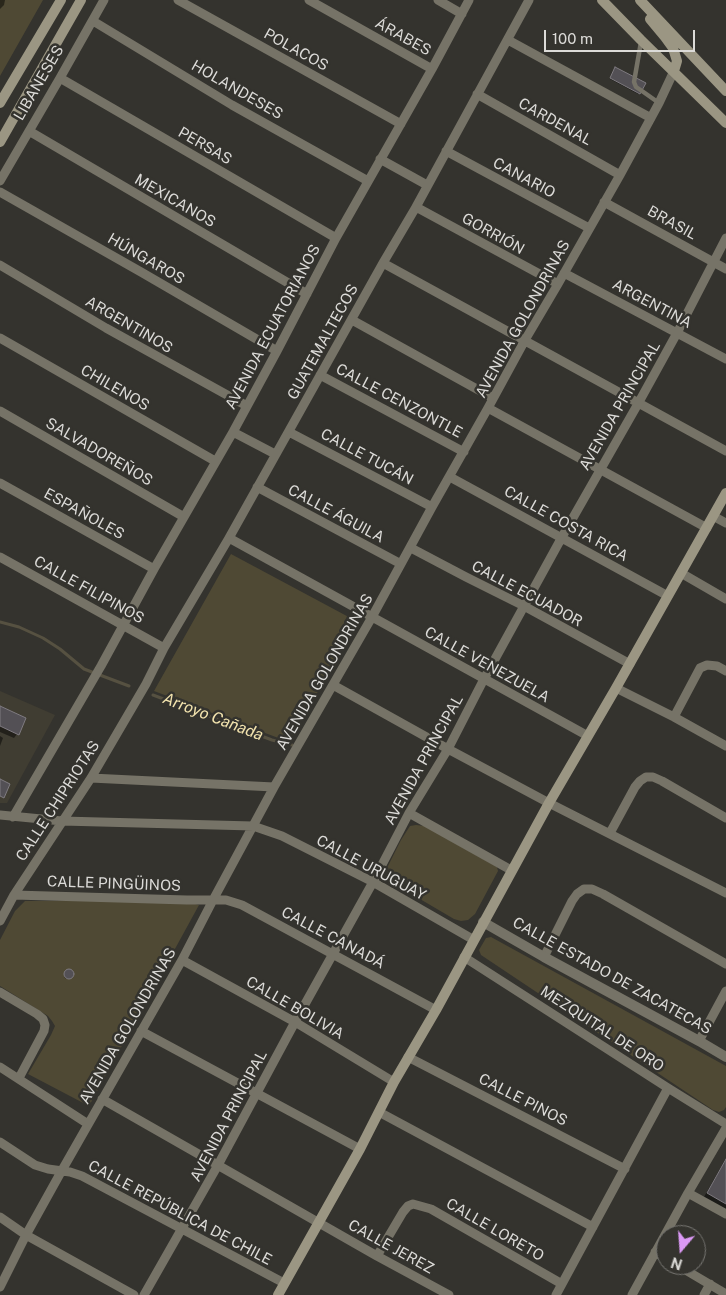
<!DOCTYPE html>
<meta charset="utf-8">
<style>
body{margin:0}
#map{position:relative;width:726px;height:1295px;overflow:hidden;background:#34332e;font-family:"Public Sans",sans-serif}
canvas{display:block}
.north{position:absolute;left:656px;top:1225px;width:50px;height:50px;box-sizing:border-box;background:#34332e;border:1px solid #777672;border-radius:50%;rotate:198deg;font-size:14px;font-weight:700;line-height:20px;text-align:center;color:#dcdbd8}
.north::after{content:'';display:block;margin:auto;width:18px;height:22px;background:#db99f5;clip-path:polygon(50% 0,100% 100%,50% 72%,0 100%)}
.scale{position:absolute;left:544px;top:30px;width:151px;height:22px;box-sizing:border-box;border:2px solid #dcdbd8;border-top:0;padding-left:6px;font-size:15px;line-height:18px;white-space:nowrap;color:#dcdbd8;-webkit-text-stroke:4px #34332e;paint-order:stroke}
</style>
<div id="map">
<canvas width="726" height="1295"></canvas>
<div class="north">N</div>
<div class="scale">100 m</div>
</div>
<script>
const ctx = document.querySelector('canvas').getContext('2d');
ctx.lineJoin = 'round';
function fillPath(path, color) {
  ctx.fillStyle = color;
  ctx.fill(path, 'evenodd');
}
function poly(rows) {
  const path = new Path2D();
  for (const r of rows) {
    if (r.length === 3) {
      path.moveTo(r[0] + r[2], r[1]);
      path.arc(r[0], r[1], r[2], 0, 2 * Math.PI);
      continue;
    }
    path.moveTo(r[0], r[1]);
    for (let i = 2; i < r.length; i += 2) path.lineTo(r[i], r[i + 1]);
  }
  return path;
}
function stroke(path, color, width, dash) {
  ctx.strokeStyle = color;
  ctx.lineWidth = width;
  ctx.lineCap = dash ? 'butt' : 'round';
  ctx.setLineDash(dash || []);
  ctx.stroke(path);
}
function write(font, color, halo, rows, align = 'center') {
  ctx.font = font + ' "Public Sans",sans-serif';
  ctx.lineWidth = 5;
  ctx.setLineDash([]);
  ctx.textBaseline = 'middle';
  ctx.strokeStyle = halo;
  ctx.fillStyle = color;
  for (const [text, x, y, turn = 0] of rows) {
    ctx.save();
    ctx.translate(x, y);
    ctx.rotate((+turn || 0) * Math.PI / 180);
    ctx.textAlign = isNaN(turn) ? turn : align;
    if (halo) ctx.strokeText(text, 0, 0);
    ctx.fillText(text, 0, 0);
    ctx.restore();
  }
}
const built = poly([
 [0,691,55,715,7,803,0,803]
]);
const green = poly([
 [0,0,43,0,0,76],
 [231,554,358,622,289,742,154,691],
 [416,825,425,826,497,867,498,871,475,914,468,920,461,921,454,919,391,882,387,876,387,868,401,840,410,826],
 [180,900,199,905,89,1106,28,1074,51,1035,55,1026,52,1021,48,1016,0,986,0,940,15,911,25,901,104,901],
 [491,937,726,1066,726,1107,724,1110,719,1112,713,1110,481,955,479,950,486,938]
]);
const shadow = poly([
 [0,0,5,0,4,5,0,9],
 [615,69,639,93,638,94,610,79],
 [0,708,24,719,17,734,14,738,0,732],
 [0,736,3,738,0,746],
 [68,975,4],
 [726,1158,726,1210,704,1197]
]);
const stream = poly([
 [0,622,19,627,43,638,60,649,84,669,129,686],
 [153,695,272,740,292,745]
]);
const building = poly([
 [615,67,646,83,640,94,610,78,615,67],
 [0,706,26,718,19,735,0,726,0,706],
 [0,779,10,784,4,798,0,796,0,779],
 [69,974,5],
 [726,1159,726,1204,707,1193,726,1159]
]);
const service = poly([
 [641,42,634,82,636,87,642,91,659,103]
]);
const minor = poly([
 [178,0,401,124],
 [309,0,432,69],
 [438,0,462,14],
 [93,21,232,105,368,181],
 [508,40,651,118],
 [60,78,336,238],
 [477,94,620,175],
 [29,131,307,294],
 [446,151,589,228],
 [380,159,427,185],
 [0,181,60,78,104,0],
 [0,192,141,272,277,351],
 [604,202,726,269],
 [416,207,558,284],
 [383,263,726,451],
 [0,265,106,328,247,406],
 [564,273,726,359],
 [352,320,493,398],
 [0,338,215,461],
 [320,375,464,452],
 [488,408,707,528],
 [0,411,184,517],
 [233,432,275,454],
 [289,432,432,507],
 [450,477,668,596],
 [0,483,154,569],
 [257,487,401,564],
 [713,516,726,523],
 [229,538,588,736],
 [411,548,466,577,524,606,630,664],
 [0,557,164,648],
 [681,573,726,599],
 [333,685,448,749,549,803,726,893],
 [616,688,674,717,726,746],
 [674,717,700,668,707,665,717,666,726,671],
 [91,778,274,787],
 [409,813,511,870],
 [0,815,62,821,253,826,282,836,373,882,474,940],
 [13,817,101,666,154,569,233,432,277,351,336,238,432,69,469,0],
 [610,833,635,787,640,781,646,777,653,777,662,781,726,818],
 [14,895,187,900,226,900,242,905,436,1010],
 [0,921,14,895,91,778,146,684,164,648,229,538,383,263,416,207,529,0],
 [464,957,668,1088,726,1124],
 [544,957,572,901,577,894,584,889,592,889,603,894,726,964],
 [182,960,295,1022,394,1082],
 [0,992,37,1014,43,1019,45,1025,44,1031,19,1078],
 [141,1031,360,1149],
 [699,1041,726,991],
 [408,1057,625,1169],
 [0,1067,88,1124],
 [102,1099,377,1256,449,1295],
 [379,1112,593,1227],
 [0,1142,35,1165,48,1169,70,1172,82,1176,284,1283],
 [688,1193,726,1214],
 [0,1217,26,1235,134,1295],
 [655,1252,666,1259],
 [377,1256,403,1212,408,1206,413,1204,431,1209,562,1284],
 [677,1265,726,1294],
 [0,1287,26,1235,61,1172,182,960,213,900,274,787,372,617,432,507,488,408,525,340,558,284,620,175,659,103,674,71],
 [144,1295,218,1165,295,1022,373,882,409,813,448,749,484,679,562,537,639,402,677,333,726,238],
 [556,1295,668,1088],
 [632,1295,688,1193,726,1128],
 [704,1295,710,1284]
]);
const tertiary = poly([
 [483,922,544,957,699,1041,726,1057]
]);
const secondary = poly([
 [602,0,641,40,726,123],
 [640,0,726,91],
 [650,19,665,37,673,48,677,61,674,71],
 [0,103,61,0],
 [0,142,81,0],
 [278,1295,360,1149,394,1082,436,1010,549,803,616,688,726,493]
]);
const streetNames = [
 ["ÁRABES",403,37,29],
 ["POLACOS",296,50,29],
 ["LIBANESES",39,83,-60],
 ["HOLANDESES",237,90,30],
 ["CARDENAL",555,122,29],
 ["PERSAS",205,146,30],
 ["CANARIO",524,178,28],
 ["MEXICANOS",175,201,30],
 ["BRASIL",672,223,29],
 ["GORRIÓN",493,234,29],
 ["HÚNGAROS",146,259,30],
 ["ARGENTINA",652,304,28],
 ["AVENIDA GOLONDRINAS",523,319,-61],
 ["ARGENTINOS",129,325,30],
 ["AVENIDA ECUATORIANOS",273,327,-62],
 ["GUATEMALTECOS",323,342,-61],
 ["CHILENOS",115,388,30],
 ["CALLE CENZONTLE",399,401,28],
 ["AVENIDA PRINCIPAL",620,406,-60],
 ["SALVADOREÑOS",99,452,30],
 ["CALLE TUCÁN",367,457,28],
 ["ESPAÑOLES",84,514,29],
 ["CALLE ÁGUILA",336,514,28],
 ["CALLE COSTA RICA",566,524,29],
 ["CALLE FILIPINOS",89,590,29],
 ["CALLE ECUADOR",527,594,28],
 ["CALLE VENEZUELA",487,665,29],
 ["AVENIDA GOLONDRINAS",325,672,-60],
 ["AVENIDA PRINCIPAL",424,760,-61],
 ["CALLE CHIPRIOTAS",58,801,-57],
 ["CALLE URUGUAY",371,868,28],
 ["CALLE PINGÜINOS",114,884,2],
 ["CALLE CANADÁ",333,938,28],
 ["CALLE ESTADO DE ZACATECAS",612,976,29],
 ["CALLE BOLIVIA",295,1008,30],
 ["AVENIDA GOLONDRINAS",128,1026,-60],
 ["MEZQUITAL DE ORO",602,1029,33],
 ["CALLE PINOS",523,1100,27],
 ["AVENIDA PRINCIPAL",229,1116,-62],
 ["CALLE REPÚBLICA DE CHILE",180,1213,28],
 ["CALLE LORETO",495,1230,30],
 ["CALLE JEREZ",391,1247,29]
];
const waterNames = [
 ["Arroyo Cañada",213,717,21]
];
fillPath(built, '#403d32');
fillPath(green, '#4f4934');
fillPath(shadow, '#0007');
stroke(stream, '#565141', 3);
fillPath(building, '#535055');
stroke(building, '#7f7b80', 1);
stroke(service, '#767367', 4.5);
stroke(minor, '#767367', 9);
stroke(tertiary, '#767367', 10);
stroke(secondary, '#9b9683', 10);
write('15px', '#dcdbd8', '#34332e', streetNames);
write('italic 16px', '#f2e3ae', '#34332e', waterNames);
</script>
